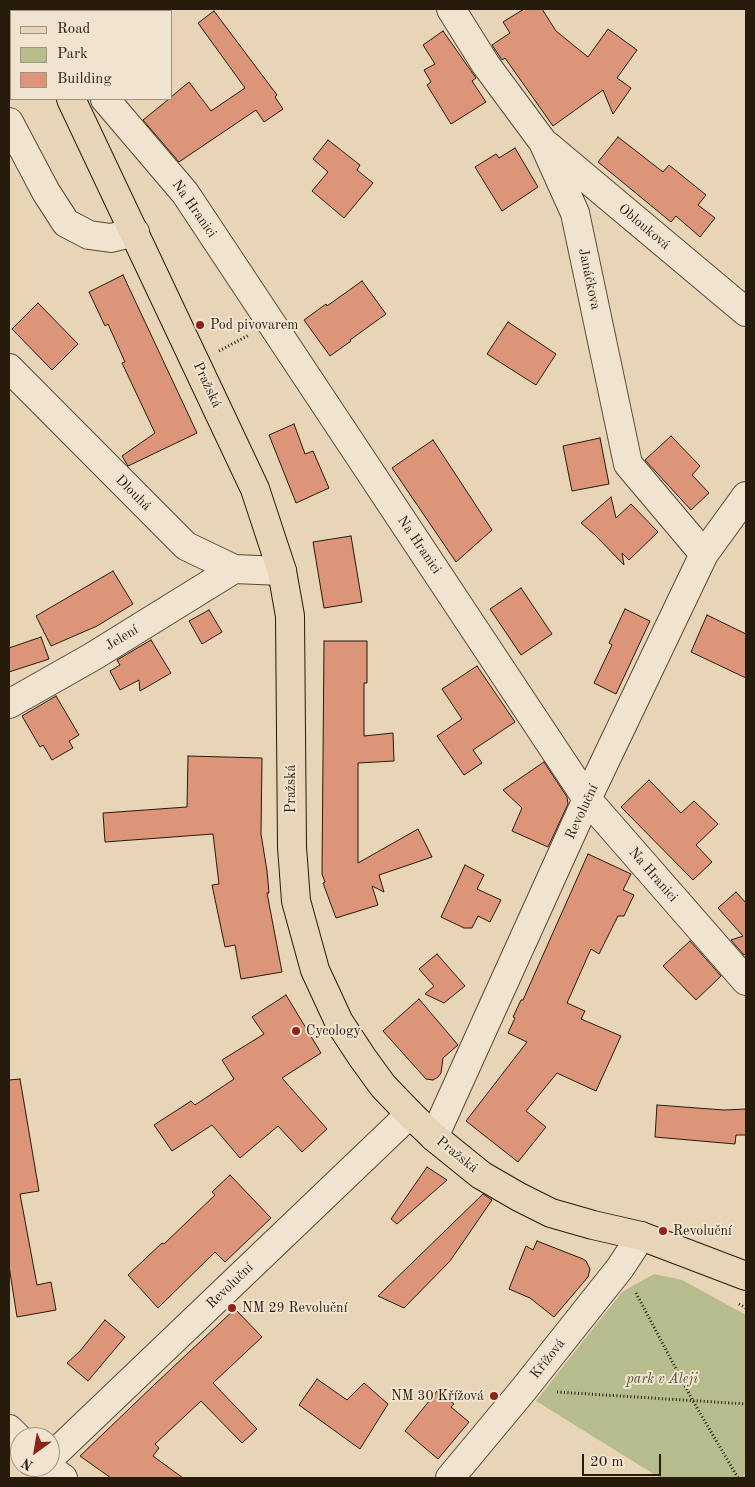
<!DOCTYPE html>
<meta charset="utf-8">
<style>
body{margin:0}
#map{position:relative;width:755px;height:1487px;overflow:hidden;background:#e8d4b6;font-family:"Old Standard TT",serif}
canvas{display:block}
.frame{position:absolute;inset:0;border:10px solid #271b0b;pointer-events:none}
.legend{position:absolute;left:10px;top:10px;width:162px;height:90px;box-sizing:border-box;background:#f0e3d0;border:1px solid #a09381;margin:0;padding:6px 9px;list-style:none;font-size:15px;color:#271b0b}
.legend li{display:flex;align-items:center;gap:10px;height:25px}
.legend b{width:25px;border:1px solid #a09381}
.north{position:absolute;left:10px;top:1427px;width:50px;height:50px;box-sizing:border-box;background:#f0e3d0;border:1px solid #a09381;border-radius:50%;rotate:212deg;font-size:14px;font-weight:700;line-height:20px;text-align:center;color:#271b0b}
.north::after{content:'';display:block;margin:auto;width:18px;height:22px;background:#8f2418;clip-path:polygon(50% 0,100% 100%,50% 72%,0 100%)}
.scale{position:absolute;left:582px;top:1454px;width:79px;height:22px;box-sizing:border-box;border:2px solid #271b0b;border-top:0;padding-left:6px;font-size:15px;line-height:18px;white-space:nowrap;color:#271b0b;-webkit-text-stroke:4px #f0e3d0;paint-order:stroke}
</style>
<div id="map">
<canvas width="755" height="1487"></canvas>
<div class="frame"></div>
<ul class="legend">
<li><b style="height:6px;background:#e8d4b6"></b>Road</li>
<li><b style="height:14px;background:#b7bc8d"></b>Park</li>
<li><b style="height:14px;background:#dc9578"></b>Building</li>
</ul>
<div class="north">N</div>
<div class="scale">20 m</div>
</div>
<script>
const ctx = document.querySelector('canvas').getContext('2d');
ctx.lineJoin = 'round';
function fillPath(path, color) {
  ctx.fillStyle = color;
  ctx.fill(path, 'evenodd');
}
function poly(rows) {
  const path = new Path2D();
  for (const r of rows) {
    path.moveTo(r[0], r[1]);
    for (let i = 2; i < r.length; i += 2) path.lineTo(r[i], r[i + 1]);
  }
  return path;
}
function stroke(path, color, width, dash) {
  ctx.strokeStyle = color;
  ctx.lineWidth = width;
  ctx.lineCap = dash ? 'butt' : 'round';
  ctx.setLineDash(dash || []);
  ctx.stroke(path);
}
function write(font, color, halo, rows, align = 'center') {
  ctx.font = font + ' "Old Standard TT",serif';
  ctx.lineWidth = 4;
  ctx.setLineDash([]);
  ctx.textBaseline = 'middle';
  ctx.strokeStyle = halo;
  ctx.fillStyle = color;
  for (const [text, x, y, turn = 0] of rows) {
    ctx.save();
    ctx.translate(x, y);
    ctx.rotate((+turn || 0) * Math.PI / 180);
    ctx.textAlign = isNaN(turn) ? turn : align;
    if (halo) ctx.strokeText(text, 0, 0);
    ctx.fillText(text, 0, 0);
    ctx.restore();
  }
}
const green = poly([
 [654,1274,682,1280,746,1315,746,1478,660,1478,536,1401,622,1292]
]);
const building = poly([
 [524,9,542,9,556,31,588,57,608,29,637,50,617,78,631,88,613,114,603,90,553,126,505,58,502,60,492,45,510,33,503,22,524,9],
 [214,11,277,95,275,97,283,109,264,122,256,110,179,162,143,120,169,99,171,99,171,97,189,82,211,111,245,88,198,23,214,11],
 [443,31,476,78,472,81,486,102,451,124,427,85,431,82,424,70,435,64,423,45,443,31],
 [618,137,663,172,669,165,706,195,698,205,715,218,700,237,676,216,671,222,598,162,618,137],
 [328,140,360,165,357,170,373,183,344,218,312,191,328,172,313,159,328,140],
 [515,148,538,187,502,211,475,167,496,154,499,158,515,148],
 [123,275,197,433,128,466,122,456,155,433,122,363,125,362,108,324,105,326,89,292,123,275],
 [362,281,386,314,350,340,351,341,330,356,304,320,326,304,327,306,362,281],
 [38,303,78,344,52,370,12,329,38,303],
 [508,322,556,354,536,385,487,354,508,322],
 [294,424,305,454,313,451,329,488,296,503,269,435,294,424],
 [671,436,700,466,692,475,709,493,691,510,645,460,671,436],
 [600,438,609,484,572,491,563,446,600,438],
 [433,440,492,530,456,562,392,468,433,440],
 [611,497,616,518,631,504,658,532,629,560,622,553,624,565,595,535,581,523,611,497],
 [351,536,362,602,324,608,313,542,351,536],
 [113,571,133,604,97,626,51,646,36,616,113,571],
 [521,588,552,634,521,655,490,609,521,588],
 [625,609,650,621,616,694,594,683,612,645,609,643,625,609],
 [209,610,222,632,202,644,189,621,209,610],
 [707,615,746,634,746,678,691,652,707,615],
 [41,637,49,659,9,672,9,648,41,637],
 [151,640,171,673,140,691,139,680,120,690,110,671,120,665,117,660,151,640],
 [324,641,367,641,367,683,364,683,364,736,393,733,394,761,358,763,358,863,418,829,432,857,379,875,384,892,372,886,378,905,336,918,323,883,325,882,322,874,324,641],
 [477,666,515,722,473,750,482,763,464,775,437,736,462,719,442,689,477,666],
 [56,696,79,735,69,741,73,748,52,760,43,745,40,747,22,716,56,696],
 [188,756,262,758,261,834,267,871,269,893,267,893,282,972,241,979,235,945,225,947,212,885,219,884,213,834,105,842,103,813,187,807,188,756],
 [544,762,567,797,568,804,548,847,512,831,522,808,503,790,544,762],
 [649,780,681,813,694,801,718,824,696,845,712,862,693,880,621,807,649,780],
 [588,854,631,874,623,890,634,895,624,916,618,916,599,954,591,949,567,1003,585,1011,581,1019,621,1036,596,1091,557,1073,526,1111,546,1127,518,1162,466,1121,527,1042,508,1033,515,1018,513,1017,521,1000,523,1000,588,854],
 [465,865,484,875,477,889,501,900,490,922,478,916,472,928,464,928,441,917,465,865],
 [736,892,746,903,746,953,744,955,731,940,743,936,718,908,736,892],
 [690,941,721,976,696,1000,663,966,690,941],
 [437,954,465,986,444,1003,425,994,434,986,419,969,437,954],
 [286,995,321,1053,282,1078,327,1129,302,1152,278,1126,240,1158,212,1125,172,1151,154,1125,191,1101,195,1105,234,1079,222,1060,264,1034,252,1017,286,995],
 [419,999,458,1045,443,1058,441,1073,438,1077,433,1080,426,1079,383,1031,419,999],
 [20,1079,39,1191,20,1194,37,1285,51,1282,56,1310,17,1317,9,1266,9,1080,20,1079],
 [657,1105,724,1110,746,1109,746,1135,736,1135,735,1144,655,1137,657,1105],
 [427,1167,447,1180,397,1224,391,1219,427,1167],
 [230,1175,271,1218,225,1262,215,1252,158,1308,128,1275,162,1243,164,1244,215,1195,212,1192,230,1175],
 [483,1194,492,1200,450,1261,404,1308,378,1296,483,1194],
 [537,1241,583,1259,586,1261,590,1269,588,1277,554,1317,530,1298,509,1289,526,1246,533,1250,537,1241],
 [235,1309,262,1337,213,1383,257,1429,242,1443,201,1401,155,1444,159,1448,153,1456,183,1478,111,1478,80,1456,154,1385,235,1309],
 [105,1320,125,1337,88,1381,67,1363,80,1351,105,1320],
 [317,1379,347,1400,364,1383,388,1404,360,1449,299,1405,317,1379],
 [438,1390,454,1404,451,1407,469,1422,438,1459,405,1431,438,1390]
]);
const path = poly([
 [219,351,249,335],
 [636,1293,693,1401,738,1478],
 [739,1304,746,1308],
 [557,1392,746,1404]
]);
const minor = poly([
 [451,9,486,65,543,142,575,213,628,464,704,554],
 [105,99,185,193,587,799,746,981],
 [9,122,46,192,66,223,89,235,111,238,135,232],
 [548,146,746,312],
 [9,368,186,546,234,569,282,571],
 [9,704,92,657,234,569],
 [434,1137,587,799,704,554,746,496],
 [9,1429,20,1440],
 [50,1458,410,1114],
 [47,1467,63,1478],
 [450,1478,524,1389,620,1268,641,1236]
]);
const major = poly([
 [30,9,31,11],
 [71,99,255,489,282,571,290,616,292,847,296,901,315,970,339,1022,362,1057,383,1086,410,1114,434,1137,481,1175,519,1197,551,1213,593,1225,641,1236,746,1276]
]);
const markers = [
 [200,325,5,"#8f2418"],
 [296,1031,5,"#8f2418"],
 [663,1231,5,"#8f2418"],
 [232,1308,5,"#8f2418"],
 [494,1396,5,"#8f2418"]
];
const streetNames = [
 ["Na Hranici",194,209,55],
 ["Oblouková",644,227,40],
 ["Janáčkova",589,279,78],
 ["Pražská",207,385,65],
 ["Dlouhá",133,493,45],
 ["Na Hranici",419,545,56],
 ["Jelení",122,638,-32],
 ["Pražská",291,789,-90],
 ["Revoluční",582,812,-65],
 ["Na Hranici",653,875,49],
 ["Pražská",457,1155,39],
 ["Revoluční",230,1286,-44],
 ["Křížová",548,1359,-52]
];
const poiNames = [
 ["Pod pivovarem",210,325],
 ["Cycology",306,1031],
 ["Revoluční",673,1231],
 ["NM 29 Revoluční",242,1308],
 ["NM 30 Křížová",484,1396,"right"]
];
const parkNames = [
 ["park v Aleji",662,1379]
];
fillPath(green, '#b7bc8d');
fillPath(building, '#dc9578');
stroke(building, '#271b0b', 1);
stroke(minor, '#574936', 30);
stroke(major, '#271b0b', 30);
stroke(path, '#271b0b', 3, [1, 2.5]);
stroke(minor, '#f0e3d0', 28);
stroke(major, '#e8d4b6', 28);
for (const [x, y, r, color] of markers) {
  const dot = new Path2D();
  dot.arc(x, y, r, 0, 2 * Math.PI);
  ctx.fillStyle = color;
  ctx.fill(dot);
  stroke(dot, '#f0e3d0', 2);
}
write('14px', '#271b0b', '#f0e3d0', streetNames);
write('14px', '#271b0b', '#f0e3d0', poiNames, 'left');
write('italic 14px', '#524b32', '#f0e3d0', parkNames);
</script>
